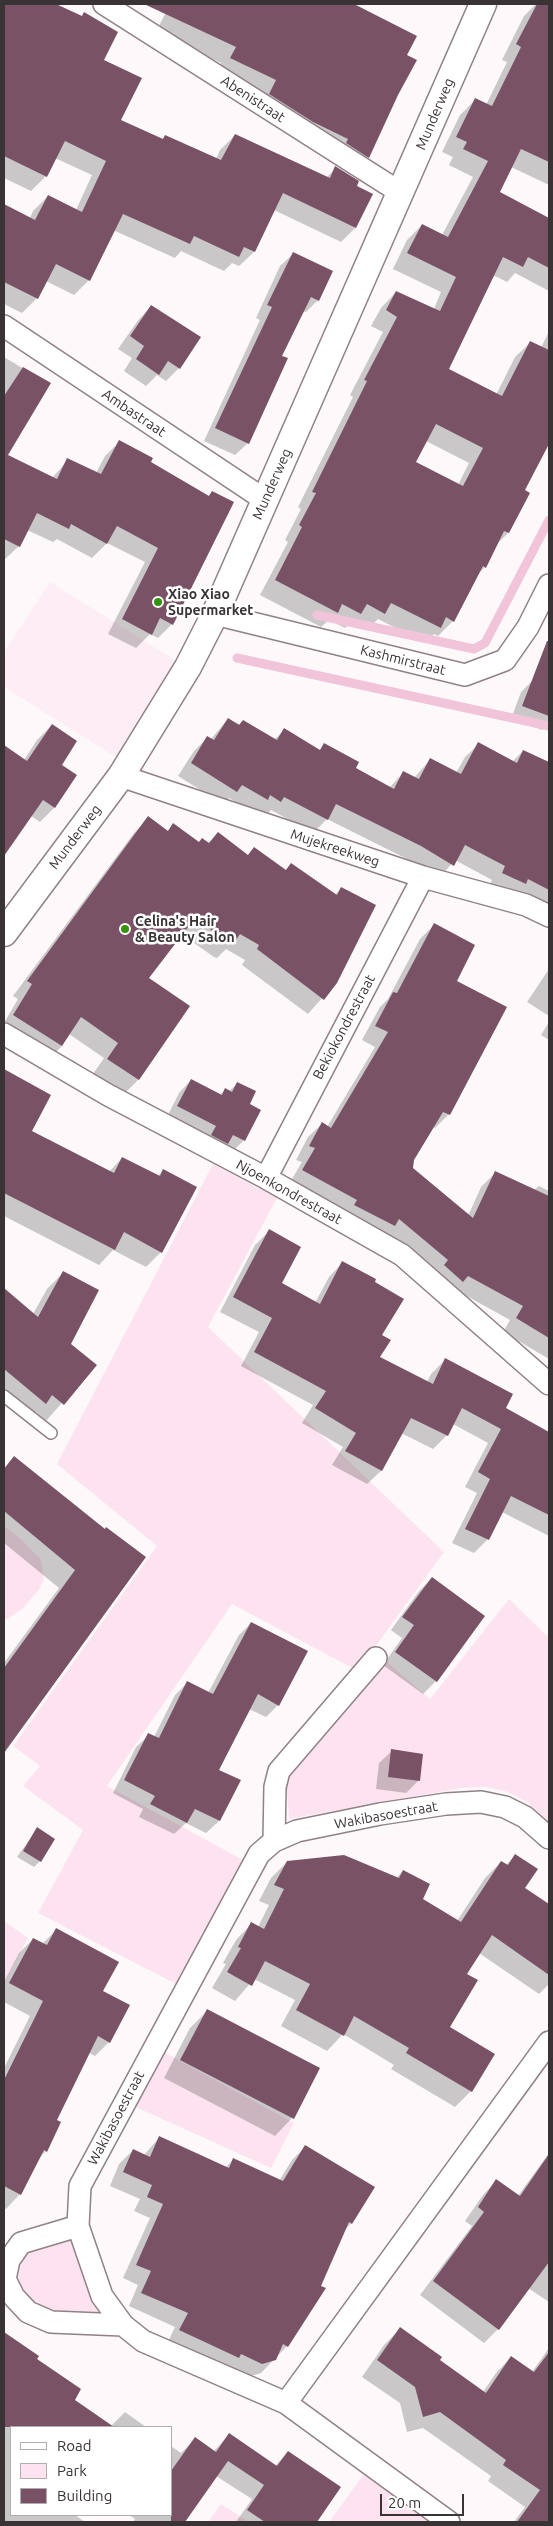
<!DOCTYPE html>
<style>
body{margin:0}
#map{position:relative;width:553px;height:2526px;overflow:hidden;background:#fdf9fb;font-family:Ubuntu,sans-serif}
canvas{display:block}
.frame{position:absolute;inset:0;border:5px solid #3a3336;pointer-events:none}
.legend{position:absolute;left:10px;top:2426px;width:162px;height:90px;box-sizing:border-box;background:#fff;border:1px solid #b0adaf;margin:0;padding:6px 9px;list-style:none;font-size:15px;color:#3a3336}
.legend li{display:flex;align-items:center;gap:10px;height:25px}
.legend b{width:25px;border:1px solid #b0adaf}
.scale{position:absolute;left:380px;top:2494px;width:84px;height:22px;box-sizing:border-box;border:2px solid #3a3336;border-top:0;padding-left:6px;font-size:15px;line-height:18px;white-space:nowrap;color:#3a3336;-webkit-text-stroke:4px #fff;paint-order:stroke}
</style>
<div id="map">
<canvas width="553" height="2526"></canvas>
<div class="frame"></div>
<ul class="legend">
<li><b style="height:6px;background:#fff"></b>Road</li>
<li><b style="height:14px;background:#fde3ef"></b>Park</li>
<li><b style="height:14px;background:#795365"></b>Building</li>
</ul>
<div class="scale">20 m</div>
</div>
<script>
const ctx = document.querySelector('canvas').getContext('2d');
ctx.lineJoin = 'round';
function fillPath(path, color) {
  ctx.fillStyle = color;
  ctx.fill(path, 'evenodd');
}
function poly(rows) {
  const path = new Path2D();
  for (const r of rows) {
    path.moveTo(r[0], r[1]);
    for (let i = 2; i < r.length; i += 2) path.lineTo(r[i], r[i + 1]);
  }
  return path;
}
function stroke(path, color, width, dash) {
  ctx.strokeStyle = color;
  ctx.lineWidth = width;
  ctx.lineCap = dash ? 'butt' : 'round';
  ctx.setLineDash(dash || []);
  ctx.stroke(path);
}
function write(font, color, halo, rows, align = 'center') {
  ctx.font = font + ' Ubuntu,sans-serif';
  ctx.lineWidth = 5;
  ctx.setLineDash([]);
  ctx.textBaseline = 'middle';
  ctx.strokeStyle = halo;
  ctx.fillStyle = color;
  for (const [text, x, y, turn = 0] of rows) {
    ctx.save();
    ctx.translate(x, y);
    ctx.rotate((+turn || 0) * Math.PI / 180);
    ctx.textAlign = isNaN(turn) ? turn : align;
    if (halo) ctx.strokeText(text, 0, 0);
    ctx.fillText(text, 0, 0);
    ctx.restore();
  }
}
const built = poly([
 [50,582,178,662,116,757,4,687,4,652]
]);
const green = poly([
 [213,1164,277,1198,208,1327,444,1552,373,1650,430,1699,509,1599,549,1638,549,1822,527,1802,508,1792,485,1787,462,1788,289,1819,285,1767,358,1671,232,1604,107,1786,247,1862,180,1986,38,1913,83,1830,23,1786,40,1766,13,1746,157,1546,57,1464],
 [4,1526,22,1540,41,1560,44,1580,38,1591,21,1610,4,1621],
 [4,1921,28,1938,4,1983],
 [160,2050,294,2123,271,2168,131,2105],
 [61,2237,75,2240,104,2318,55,2315,33,2302,15,2283,16,2267,25,2249],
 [364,2474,431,2522,329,2522],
 [221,2504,249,2522,208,2522]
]);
const shadow = poly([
 [4,4,25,4,38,10,44,4,53,4,81,17,85,13,102,61,119,121,162,140,165,136,216,159,220,150,235,135,326,178,336,168,355,187,371,195,355,228,341,242,274,210,254,252,239,266,232,263,224,271,181,251,175,258,113,230,89,280,74,295,46,281,37,298,22,313,4,304,4,206,30,218,33,211,48,196,76,210,92,175,55,158,46,176,31,191,4,178],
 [170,4,351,4,415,37,405,55,397,94,368,157,353,173,216,74,221,63,156,32],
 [536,4,549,4,549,185,511,167,499,193,549,219,549,291,515,273,507,282,493,275,447,369,496,395,515,357,531,342,541,348,549,331,549,442,523,491,528,494,508,533,497,544,485,567,477,575,453,621,438,636,434,634,425,643,378,619,369,628,354,620,345,628,329,620,321,627,260,595,288,542,285,540,301,509,298,507,353,397,350,395,383,332,371,326,381,308,396,292,434,309,441,292,393,269,407,240,422,225,442,235,473,177,449,165,453,157,442,152,460,115,475,100,486,105,507,62,502,60,524,16],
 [426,441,469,463,458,485,414,462],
 [293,254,318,300,306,312,302,311,280,356,248,443,235,455,204,441,260,320,256,318,280,266],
 [151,307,199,337,179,368,166,381,157,375,146,386,124,371,132,358,118,349,139,319],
 [4,357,49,384,7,456,52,478,68,460,96,473,105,456,119,442,149,463,208,497,212,492,172,624,158,638,150,634,136,648,108,634,145,562,107,543,92,558,57,539,53,542,27,530,19,546,4,560],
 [549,654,549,726,547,725,542,730,511,719,521,692,533,680,536,681],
 [228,719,274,740,284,730,319,751,325,745,354,769,389,788,404,772,414,778,430,760,456,773,465,757,479,744,512,762,523,751,540,773,549,777,549,911,489,886,492,880,455,860,439,878,407,859,327,819,313,833,271,810,267,815,257,809,253,813,229,798,223,804,178,776,194,751,208,737,211,739],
 [52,725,60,765,54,808,40,822,31,816,4,853,4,747,24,760,37,740],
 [149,818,167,832,173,825,198,843,208,844,218,833,247,856,254,848,285,871,291,864,335,895,341,888,336,982,308,1014,242,965,245,960,226,949,217,958,214,957,181,934,147,978,188,1006,138,1080,123,1095,93,1074,104,1058,69,1034,62,1046,47,1061,4,1033,4,1023,18,999,13,996,134,833],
 [434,925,455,981,449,1114,435,1128,433,1127,413,1160,411,1168,468,1216,481,1187,495,1173,534,1190,539,1186,549,1191,549,1233,541,1250,549,1254,549,1359,503,1332,510,1320,454,1289,289,1184,302,1162,296,1160,308,1137,322,1124,327,1127,375,1047,362,1040,380,1007,388,999,420,939],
 [549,969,549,1016,527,1002],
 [549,1022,549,1040,541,1035],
 [4,1071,50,1095,30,1132,109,1172,122,1158,158,1176,163,1170,161,1252,146,1267,113,1250,99,1265,4,1216],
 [191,1080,220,1095,225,1089,229,1091,238,1083,248,1105,244,1140,231,1153,166,1119,179,1093],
 [269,1231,280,1284,315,1303,329,1277,342,1263,380,1335,379,1357,427,1382,431,1374,445,1360,504,1408,549,1433,549,1536,502,1512,488,1539,474,1553,452,1543,477,1493,465,1487,488,1443,453,1424,447,1435,433,1449,401,1433,381,1471,367,1484,332,1465,343,1447,302,1423,313,1405,241,1366,259,1332,220,1312,255,1245],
 [63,1273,69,1344,95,1365,46,1421,36,1412,28,1419,4,1399,4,1290,33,1314,47,1289],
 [14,1458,105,1530,145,1557,4,1751,4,1663,59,1588,4,1543,4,1468],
 [432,1578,484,1616,436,1681,423,1694,383,1665,402,1638,391,1630,419,1591],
 [251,1623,278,1705,266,1717,249,1709,218,1770,239,1781,219,1821,206,1833,186,1823,174,1834,139,1817,143,1809,113,1793,136,1747,149,1735,154,1737,175,1695,188,1682,208,1693,239,1635],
 [392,1751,419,1780,406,1793,376,1789,379,1763],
 [37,1829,40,1861,34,1867,17,1857],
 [515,1856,523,1888,549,1906,549,1984,539,1994,479,1953,466,1975,448,2027,493,2054,471,2091,455,2107,391,2069,394,2065,343,2034,327,2051,281,2026,295,2000,254,1979,235,2001,212,1988,226,1964,223,1963,236,1940,251,1924,258,1927,269,1905,259,1901,271,1878,287,1862,396,1878,403,1871,421,1899,457,1921,485,1878,501,1862,506,1865],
 [56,1930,102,1991,109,2042,95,2056,89,2053,55,2121,60,2123,46,2151,37,2160,20,2194,6,2209,4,2208,4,2068,30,2016,4,2002,4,1982,19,1953,33,1939,42,1944],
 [207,2011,292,2118,275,2136,164,2078,190,2028],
 [159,2138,225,2168,233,2160,279,2181,292,2160,305,2147,351,2223,345,2230,287,2346,261,2373,248,2377,167,2344,175,2327,129,2306,138,2285,123,2278,150,2218,134,2211,140,2199,110,2186,119,2164,133,2150,144,2155],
 [549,2153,549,2302,528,2288,498,2329,484,2343,420,2295,472,2226,465,2221,483,2195,496,2181,518,2196],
 [400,2329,438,2360,483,2392,496,2373,511,2357,532,2372,549,2348,549,2522,514,2522,525,2507,488,2481,491,2476,423,2428,407,2432,400,2403,362,2377,384,2345],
 [4,2334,37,2356,35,2360,73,2400,111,2426,125,2412,146,2427,11,2427,11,2515,75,2515,85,2522,4,2522],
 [230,2434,275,2466,288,2452,340,2488,316,2522,236,2522,252,2499,216,2476,184,2522,133,2522,135,2519,129,2515,171,2515,171,2446,181,2453,195,2439,213,2452]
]);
const stream = poly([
 [317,615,474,649,485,643,549,520],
 [237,658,549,726]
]);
const building = poly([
 [4,4,56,4,82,16,84,12,118,32,104,60,142,78,121,120,163,139,165,135,221,160,235,134,330,178,335,166,359,181,357,186,373,194,356,228,283,193,255,252,244,247,239,257,194,236,190,244,123,214,90,281,56,264,38,299,4,282,4,204,35,220,48,195,82,212,106,161,65,141,47,177,4,156],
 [144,4,354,4,417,36,407,55,417,60,398,95,369,158,346,143,348,139,313,122,269,94,276,80,230,58,236,47],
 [537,4,549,4,549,162,521,149,500,192,549,218,549,268,528,257,523,267,503,257,449,369,502,396,530,341,549,350,549,444,525,490,530,493,509,533,504,531,486,568,483,566,454,622,446,617,441,628,391,603,385,614,367,604,361,614,342,604,338,613,275,580,302,527,299,525,316,493,312,492,367,381,364,380,397,317,386,310,396,291,440,311,456,277,407,253,422,224,448,237,488,161,463,149,467,142,456,137,475,98,492,106,521,47,516,44],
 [436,424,483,448,463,486,416,462],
 [293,252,333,271,319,301,311,297,282,356,288,358,249,444,215,428,272,307,267,305],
 [151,305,201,337,180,369,168,361,159,375,136,359,144,346,130,336],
 [23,367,51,383,8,455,57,479,67,458,101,474,119,440,153,458,151,462,209,496,212,491,234,502,173,625,160,618,152,635,122,619,158,548,117,526,107,544,71,524,69,529,37,513,20,547,4,539,4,396],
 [547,641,549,641,549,716,522,706],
 [228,718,239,725,243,720,277,740,284,728,320,750,324,743,359,762,356,768,394,789,403,771,419,779,430,758,461,774,478,742,517,763,523,750,549,762,549,890,528,879,526,884,502,873,505,866,465,845,454,866,421,846,336,804,328,820,284,797,281,802,270,795,268,800,242,785,237,792,191,763,207,736,214,740],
 [52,724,77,741,62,765,77,775,55,808,43,800,4,856,4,745,27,761],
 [148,816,168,831,173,823,199,842,202,838,209,843,218,832,248,855,254,847,286,870,291,863,337,895,341,887,376,905,337,983,324,1000,257,949,259,945,240,934,233,944,229,943,195,918,149,978,190,1006,139,1080,107,1059,118,1043,81,1017,62,1046,13,1015,32,984,27,981],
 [434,923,475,945,457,981,507,1007,450,1115,443,1112,414,1160,413,1168,473,1218,495,1171,549,1196,549,1338,516,1318,523,1306,468,1276,463,1282,444,1265,448,1260,399,1219,395,1226,354,1205,357,1200,302,1170,315,1148,309,1146,322,1122,331,1128,388,1032,375,1026,393,992,397,993],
 [4,1069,51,1095,32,1131,114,1173,122,1157,160,1176,163,1169,197,1187,162,1253,124,1232,115,1250,4,1193],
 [191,1079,222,1095,225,1088,232,1092,237,1082,256,1091,250,1104,261,1110,245,1141,233,1135,228,1144,211,1135,216,1126,177,1106],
 [269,1229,301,1247,282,1283,320,1304,342,1261,376,1279,375,1282,404,1299,382,1335,391,1340,380,1357,433,1384,445,1358,513,1394,506,1408,549,1432,549,1515,511,1496,489,1540,465,1529,490,1479,478,1472,501,1429,462,1408,448,1436,411,1418,382,1471,345,1451,356,1433,315,1408,326,1391,254,1352,272,1318,233,1297],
 [63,1271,99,1290,71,1344,97,1365,64,1405,52,1395,46,1404,4,1369,4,1288,38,1317],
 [14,1456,105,1529,106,1527,146,1557,4,1753,4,1668,75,1570,4,1511,4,1469],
 [432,1577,485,1616,437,1682,395,1652,414,1625,402,1617],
 [251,1622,308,1651,279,1706,258,1694,219,1770,241,1780,220,1821,195,1809,187,1823,150,1804,155,1796,124,1780,148,1733,159,1738,187,1681,213,1694],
 [391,1749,423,1754,420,1781,388,1777],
 [37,1827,55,1839,41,1862,23,1851],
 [515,1854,538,1869,525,1888,549,1904,549,1975,492,1935,467,1974,478,1980,450,2027,495,2054,472,2092,406,2053,409,2048,354,2016,344,2036,296,2010,310,1984,265,1961,252,1986,227,1972,241,1948,238,1947,251,1922,264,1929,284,1889,274,1885,287,1861,344,1855,399,1878,403,1870,430,1884,423,1899,461,1922,501,1861,508,1865],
 [56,1928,119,1962,103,1991,130,2005,110,2043,98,2036,57,2120,61,2122,47,2152,44,2150,21,2195,4,2186,4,2080,43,2001,9,1983,33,1938,47,1945],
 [207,2009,320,2068,294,2119,180,2060],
 [159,2136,229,2168,233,2158,283,2181,305,2145,375,2187,352,2224,349,2222,321,2286,326,2288,288,2347,283,2344,276,2360,262,2364,241,2354,239,2358,179,2330,188,2313,141,2293,151,2271,136,2265,163,2204,147,2197,152,2185,123,2172,133,2149,150,2157],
 [549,2154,549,2262,499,2330,433,2281,484,2212,478,2207,496,2179,520,2196],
 [400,2327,442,2357,440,2360,486,2393,511,2356,534,2372,549,2352,549,2522,517,2522,540,2490,503,2465,506,2460,440,2412,423,2417,415,2387,377,2360],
 [4,2332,39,2356,37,2359,81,2389,75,2400,114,2427,4,2427],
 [229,2433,277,2466,288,2451,341,2487,317,2522,265,2522,247,2510,264,2485,228,2461,185,2522,171,2522,171,2471,195,2437,216,2452]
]);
const service = poly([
 [4,1396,51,1433]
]);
const minor = poly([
 [104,4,401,193],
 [4,326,265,500],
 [215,614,465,675,505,660,528,627,549,585],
 [121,776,423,877,526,905,549,916],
 [4,1034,108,1095,266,1178,402,1255,549,1384],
 [266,1178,423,877],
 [274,1841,275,1787,279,1771,376,1658],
 [78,2226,21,2243,9,2260,5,2279,14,2297,28,2312,51,2322,123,2325],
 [286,2403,549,2042],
 [449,2522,286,2403,143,2341,123,2325,102,2296,78,2226,80,2186,259,1854,274,1841,297,1831,380,1814,446,1804,481,1802,505,1807,525,1817,549,1838]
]);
const tertiary = poly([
 [4,933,121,776,188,667,215,614,483,4]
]);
const markers = [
 [158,602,5,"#36930d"],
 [125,929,5,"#36930d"]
];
const streetNames = [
 ["Abenistraat",253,99,33],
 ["Munderweg",435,114,-67],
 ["Ambastraat",134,413,34],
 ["Munderweg",272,484,-66],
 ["Kashmirstraat",403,660,14],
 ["Munderweg",75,837,-53],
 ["Mujekreekweg",335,848,18],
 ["Bekiokondrestraat",344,1027,-62],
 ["Njoenkondrestraat",289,1192,29],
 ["Wakibasoestraat",386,1815,-10],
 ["Wakibasoestraat",116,2118,-62]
];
const poiNames = [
 ["Xiao Xiao",168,594],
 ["Supermarket",168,610],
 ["Celina's Hair",135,921],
 ["& Beauty Salon",135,937]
];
fillPath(built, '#fdedf4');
fillPath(green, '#fde3ef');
fillPath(shadow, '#0003');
stroke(stream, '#f1c4d9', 9);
fillPath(building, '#795365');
stroke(service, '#908087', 14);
stroke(minor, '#908087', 24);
stroke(tertiary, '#908087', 29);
stroke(service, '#fff', 11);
stroke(minor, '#fff', 21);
stroke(tertiary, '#fff', 26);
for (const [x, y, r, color] of markers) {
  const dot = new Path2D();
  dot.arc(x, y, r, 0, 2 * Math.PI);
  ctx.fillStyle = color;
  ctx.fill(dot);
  stroke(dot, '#fff', 2);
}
write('14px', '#3a3336', '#fff', streetNames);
write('bold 14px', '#3a3336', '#fff', poiNames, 'left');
</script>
